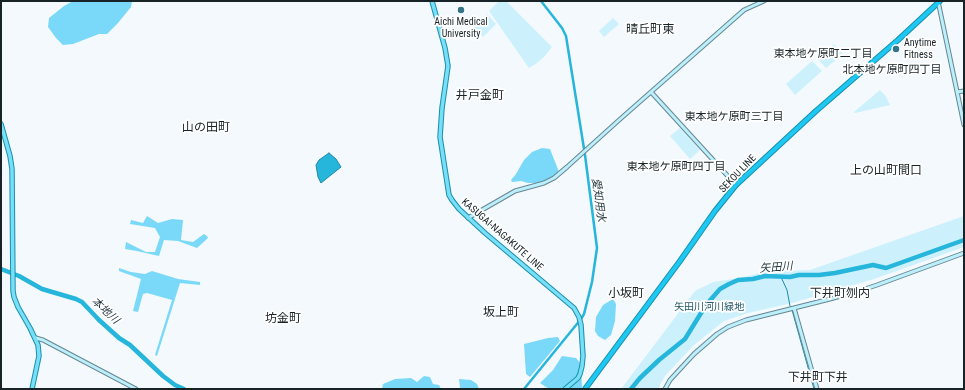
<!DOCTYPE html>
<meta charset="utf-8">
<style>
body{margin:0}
#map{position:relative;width:965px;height:390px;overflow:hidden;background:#f3f9fc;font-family:"Roboto Condensed",sans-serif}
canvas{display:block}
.frame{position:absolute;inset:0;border:2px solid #172327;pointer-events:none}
</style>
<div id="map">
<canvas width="965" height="390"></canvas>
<div class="frame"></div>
</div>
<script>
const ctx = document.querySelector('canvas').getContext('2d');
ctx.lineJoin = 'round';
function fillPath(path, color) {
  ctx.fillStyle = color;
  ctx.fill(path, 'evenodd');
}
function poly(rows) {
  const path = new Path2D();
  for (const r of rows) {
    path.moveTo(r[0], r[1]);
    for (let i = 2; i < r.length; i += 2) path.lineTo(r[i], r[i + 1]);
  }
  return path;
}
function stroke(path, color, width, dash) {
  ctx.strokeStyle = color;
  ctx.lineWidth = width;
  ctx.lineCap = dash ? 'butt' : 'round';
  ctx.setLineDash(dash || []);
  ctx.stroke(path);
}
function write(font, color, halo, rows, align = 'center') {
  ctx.font = font + ' "Roboto Condensed","Noto Sans JP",sans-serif';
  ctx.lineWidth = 3.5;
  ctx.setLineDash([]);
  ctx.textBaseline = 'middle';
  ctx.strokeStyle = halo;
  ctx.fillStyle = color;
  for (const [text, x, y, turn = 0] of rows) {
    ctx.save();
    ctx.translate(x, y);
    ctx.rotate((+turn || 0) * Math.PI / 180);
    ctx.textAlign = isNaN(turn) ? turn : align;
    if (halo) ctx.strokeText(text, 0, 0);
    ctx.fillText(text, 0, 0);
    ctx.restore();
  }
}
const green = poly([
 [499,1,506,1,552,47,545,56,537,63,529,68,489,11],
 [487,14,496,24,483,37,474,27],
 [613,18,619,24,604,37,599,31],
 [834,44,843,54,826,68,818,59],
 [812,61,822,71,795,95,786,84],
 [880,90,885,95,890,105,855,113,854,112],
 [680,128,700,150,690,159,670,136],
 [964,216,964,247,874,279,792,303,748,313,724,321,694,345,665,376,658,389,621,389,695,291,713,282,740,278,764,272,810,270]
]);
const forest = poly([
 [73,1,132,1,131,7,118,23,107,34,99,34,73,44,63,45,56,38,48,27,49,18,64,6],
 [542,148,550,149,559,172,554,177,537,183,528,183,521,181,512,182,511,180,516,174,524,160,532,152],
 [147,216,158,223,172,219,183,220,181,240,193,242,204,234,207,236,208,238,197,248,178,241,164,240,159,256,137,251,125,249,126,242,146,252,155,252,160,237,155,228,130,224,131,220,143,223],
 [119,268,131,272,145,274,152,271,178,279,200,282,200,285,180,283,157,356,155,355,172,300,147,293,143,294,138,312,133,311,141,279,119,271],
 [613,299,616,304,615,321,611,335,605,340,598,336,595,331,596,317,603,305],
 [558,337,560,341,530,377,526,374,524,344,548,338],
 [562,356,576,358,581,364,582,388,581,389,549,389,540,383,553,370],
 [424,376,430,377,433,384,439,385,441,389,382,389,383,384,395,379,411,378,417,382],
 [459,379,471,380,477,384,479,389,457,389,460,388]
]);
const water = poly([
 [329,153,336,159,341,167,321,183,318,177,316,165,319,160,329,153]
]);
const stream = poly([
 [781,277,787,290,790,306],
 [792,310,814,389]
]);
const canal = poly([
 [524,389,581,319,584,314,592,282,597,248,585,155,566,36,562,28,541,1]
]);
const river = poly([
 [1,269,19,276,42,289,76,299,82,302,99,320,119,338,130,345,163,376,175,385,184,389],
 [631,389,640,378,659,360,685,339,706,305,720,289,729,284,738,280,753,279,765,276,790,277,799,275,819,275,835,273,873,265,886,268,964,240]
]);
const secondary = poly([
 [938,1,964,125],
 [651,92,736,185],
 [957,92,964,91],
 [468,218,515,191,544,183,554,178,567,167,618,121,744,10,764,1],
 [794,308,817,389],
 [36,338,43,340,136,389],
 [665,389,670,380,694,354,717,334,728,327,746,320,826,300,856,292,877,285,964,253]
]);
const primary = poly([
 [432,1,445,48,448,66,442,108,440,137,449,195,452,200,459,209,485,233,574,308,579,317,581,325,583,356,582,366,580,374,578,378,565,389],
 [1,124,10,156,12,169,13,291,14,297,18,307,30,328,38,345,39,356,32,389]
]);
const highway = poly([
 [585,389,680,261,715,211,736,185,816,111,898,40,940,1]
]);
const markers = [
 [461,10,4,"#357589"],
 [896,49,4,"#357589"]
];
const poiNames = [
 ["Aichi Medical",461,22],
 ["University",461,34],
 ["Anytime",904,43,"left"],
 ["Fitness",904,55,"left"]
];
const streetNames = [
 ["SEKOU LINE",738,174,-46],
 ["KASUGAI-NAGAKUTE LINE",502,235,41]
];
const parkNames = [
 ["矢田川河川緑地",709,307]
];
const neighbourhoodNames = [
 ["東本地ケ原町二丁目",823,54],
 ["北本地ケ原町四丁目",892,70],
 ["東本地ケ原町三丁目",734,117],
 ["東本地ケ原町四丁目",676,167]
];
const waterNames = [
 ["愛知用水",598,200,82],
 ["矢田川",776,268,-4],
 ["本地川",105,311,43]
];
const quarterNames = [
 ["晴丘町東",650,30],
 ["井戸金町",480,96],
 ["山の田町",206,128],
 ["上の山町間口",886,171],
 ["小坂町",626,294],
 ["下井町刎内",840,294],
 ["坂上町",501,313],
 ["坊金町",283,319],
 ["下井町下井",818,378]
];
fillPath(green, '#ccf1fd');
fillPath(forest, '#7ad9f8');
fillPath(water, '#26b5db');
stroke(water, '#2289a5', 1);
stroke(stream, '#2289a5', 1);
stroke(canal, '#26b5db', 2.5);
stroke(river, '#26b5db', 4.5);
stroke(secondary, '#688791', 5);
stroke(primary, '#1b8fac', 5.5);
stroke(highway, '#1b8fac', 6);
stroke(secondary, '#bbeffb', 3);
stroke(primary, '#77dff8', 3.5);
stroke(highway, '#1dc9f3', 4);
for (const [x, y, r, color] of markers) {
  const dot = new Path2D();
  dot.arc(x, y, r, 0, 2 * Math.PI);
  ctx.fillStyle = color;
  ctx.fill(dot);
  stroke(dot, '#fff', 1.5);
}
write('10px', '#172327', '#fff', poiNames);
write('10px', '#172327', '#fff', streetNames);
write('10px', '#235869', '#fff', parkNames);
write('11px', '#172327', '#fff', neighbourhoodNames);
write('italic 11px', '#1e343c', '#fff', waterNames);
write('12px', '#172327', '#fff', quarterNames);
</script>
